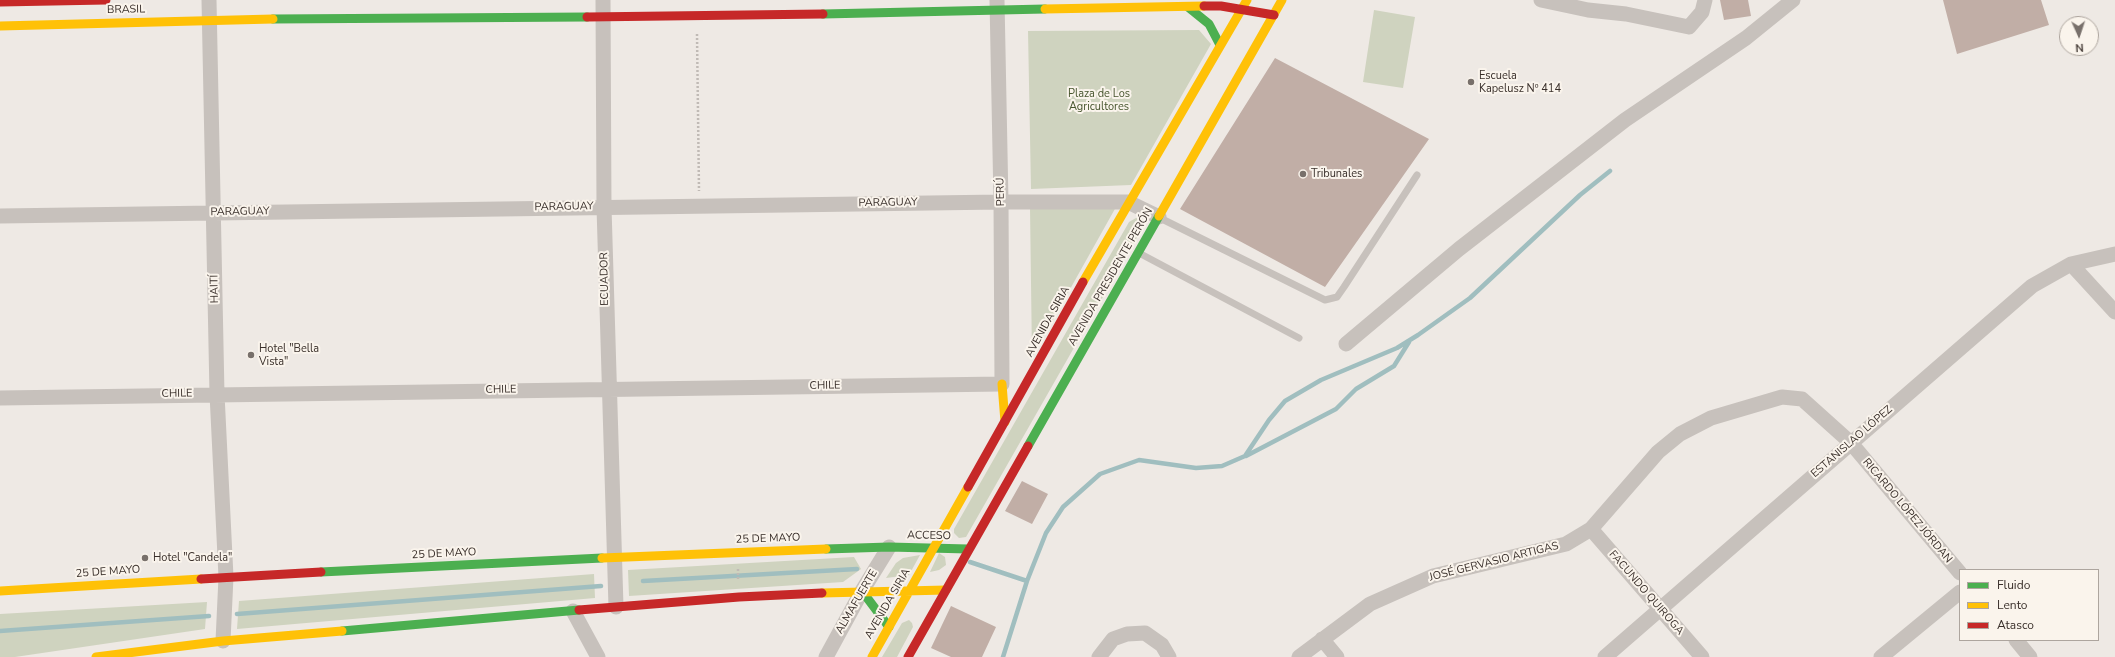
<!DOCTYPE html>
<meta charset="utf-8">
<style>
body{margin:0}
#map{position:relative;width:2115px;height:657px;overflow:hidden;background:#eee9e4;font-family:"Nunito Sans",sans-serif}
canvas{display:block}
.legend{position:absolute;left:1959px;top:569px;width:140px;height:72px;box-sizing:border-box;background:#faf4ec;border:1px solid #ada59e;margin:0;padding:5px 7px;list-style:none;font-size:12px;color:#392f2a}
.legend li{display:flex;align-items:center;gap:8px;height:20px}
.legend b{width:20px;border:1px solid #ada59e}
.north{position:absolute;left:2059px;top:16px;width:40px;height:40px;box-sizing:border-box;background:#faf4ec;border:1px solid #ada59e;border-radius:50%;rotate:177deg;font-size:11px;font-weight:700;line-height:16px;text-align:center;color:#392f2a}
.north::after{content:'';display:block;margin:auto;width:14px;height:18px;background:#78706b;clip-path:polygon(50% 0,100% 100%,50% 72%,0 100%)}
</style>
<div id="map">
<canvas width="2115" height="657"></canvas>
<ul class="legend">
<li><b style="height:5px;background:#4caf50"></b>Fluido</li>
<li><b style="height:5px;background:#ffc107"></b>Lento</li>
<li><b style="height:5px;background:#c62828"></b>Atasco</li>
</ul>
<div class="north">N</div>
</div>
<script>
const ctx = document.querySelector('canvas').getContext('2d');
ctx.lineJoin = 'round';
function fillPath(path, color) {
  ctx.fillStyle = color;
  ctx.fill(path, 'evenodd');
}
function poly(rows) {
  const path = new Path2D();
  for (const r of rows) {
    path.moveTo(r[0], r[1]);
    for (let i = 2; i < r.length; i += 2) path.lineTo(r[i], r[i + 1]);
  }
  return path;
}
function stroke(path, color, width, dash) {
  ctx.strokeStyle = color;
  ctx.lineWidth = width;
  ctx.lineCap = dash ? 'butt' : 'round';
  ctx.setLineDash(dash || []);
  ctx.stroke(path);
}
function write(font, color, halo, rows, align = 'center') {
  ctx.font = font + ' "Nunito Sans",sans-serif';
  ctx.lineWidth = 4;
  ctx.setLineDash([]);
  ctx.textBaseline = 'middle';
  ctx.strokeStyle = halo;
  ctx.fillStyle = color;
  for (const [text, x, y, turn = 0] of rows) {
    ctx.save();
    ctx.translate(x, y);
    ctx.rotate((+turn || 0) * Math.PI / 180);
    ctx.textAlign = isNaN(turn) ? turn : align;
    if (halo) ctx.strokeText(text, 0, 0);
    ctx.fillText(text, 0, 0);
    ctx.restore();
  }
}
const green = poly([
 [1374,10,1415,17,1403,88,1363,82],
 [1199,30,1211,44,1131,185,1031,189,1028,31],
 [1030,207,1116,207,1032,357],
 [1136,218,1142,219,1144,225,966,537,959,538,954,533,954,529,1129,222],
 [939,553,945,557,946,565,939,570,930,572],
 [920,555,909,575,886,578,896,563,903,558],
 [854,557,861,569,843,582,629,596,628,570],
 [594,574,595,598,237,629,239,601],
 [207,602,205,629,15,657,0,657,0,614],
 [909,620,912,623,913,627,897,657,882,657,902,623]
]);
const stream = poly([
 [1246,456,1336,409,1356,389,1394,366,1409,342],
 [970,562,1027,581],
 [643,581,857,569],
 [237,614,601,586],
 [0,631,209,616],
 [1003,657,1027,581,1046,533,1063,507,1100,474,1139,460,1196,468,1222,466,1245,456,1269,420,1285,401,1321,380,1397,348,1418,335,1470,298,1580,195,1610,171]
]);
const building = poly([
 [1720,0,1748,0,1751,16,1724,20],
 [1943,0,2041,0,2049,25,1957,54],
 [1275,58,1429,139,1325,287,1180,209],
 [1022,481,1048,494,1032,524,1005,511],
 [951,606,996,627,982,657,951,657,931,648]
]);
const path = poly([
 [697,34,699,191],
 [738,569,738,580]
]);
const lane = poly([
 [1160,218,1325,300,1337,297,1344,287,1417,175],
 [1139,253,1299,338]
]);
const street = poly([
 [209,0,217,394,226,577,223,641],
 [603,0,604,207,616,607],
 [1541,0,1588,10,1626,14,1689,27,1702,12,1705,0],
 [0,216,1001,202,1128,202,1159,217],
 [2071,264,2115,312],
 [1346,344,1459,249,1625,120,1746,38,1793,0],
 [0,398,1002,384,1001,202,997,0],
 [1591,529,1702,657],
 [573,611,598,657],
 [1322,639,1337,657],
 [2016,640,2030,657],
 [826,657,862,591,889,547],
 [1099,657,1113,639,1127,634,1145,633,1162,645,1169,657],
 [1299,657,1370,604,1433,576,1566,544,1591,529,1658,452,1680,434,1711,418,1782,397,1802,399,1851,443,1960,573],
 [1605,657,2032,286,2071,264,2115,254],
 [1881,657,1960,592]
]);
const fast = poly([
 [1188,7,1209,24,1220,45],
 [823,14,1045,9],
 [273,19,587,17],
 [1028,446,1159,216],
 [826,549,889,547,968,549],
 [321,572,602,558],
 [862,591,889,627],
 [342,631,579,610]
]);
const slow = poly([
 [1045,9,1204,6],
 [0,26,273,19],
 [1159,216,1282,0],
 [1083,282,1247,0],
 [1002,384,1005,422],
 [602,558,826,549],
 [0,591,201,579],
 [822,593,946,590],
 [96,657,223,641,342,631],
 [872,657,968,487]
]);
const jam = poly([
 [0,2,106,0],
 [1204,6,1221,6,1274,15],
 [587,17,823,14],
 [968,487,1083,282],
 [201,579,321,572],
 [579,610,739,597,822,593],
 [908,657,1028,446]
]);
const markers = [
 [1471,82,4,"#78706b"],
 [1303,174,4,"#78706b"],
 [251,355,4,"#78706b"],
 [145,558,4,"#78706b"]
];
const streetNames = [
 ["BRASIL",126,10,-1],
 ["PERÚ",1001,192,-91],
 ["PARAGUAY",888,203,-1],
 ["PARAGUAY",564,207,-1],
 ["PARAGUAY",240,212,-1],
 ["AVENIDA PRESIDENTE PERÓN",1111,277,-60],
 ["ECUADOR",605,279,-91],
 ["HAITÍ",215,289,-91],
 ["AVENIDA SIRIA",1048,322,-61],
 ["CHILE",825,386,-1],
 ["CHILE",501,390,-1],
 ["CHILE",177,394,-1],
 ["ESTANISLAO LÓPEZ",1852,442,-41],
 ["RICARDO LÓPEZ JÓRDAN",1907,511,50],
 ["ACCESO",929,536,1],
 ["25 DE MAYO",768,539,-2],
 ["25 DE MAYO",444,554,-3],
 ["JOSÉ GERVASIO ARTIGAS",1494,562,-14],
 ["25 DE MAYO",108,572,-4],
 ["FACUNDO QUIROGA",1646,593,49],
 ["ALMAFUERTE",857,602,-60],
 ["AVENIDA SIRIA",888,604,-60]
];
const poiNames = [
 ["Escuela",1479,76],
 ["Kapelusz Nº 414",1479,89],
 ["Tribunales",1311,174],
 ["Hotel \"Bella",259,349],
 ["Vista\"",259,362],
 ["Hotel \"Candela\"",153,558]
];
const parkNames = [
 ["Plaza de Los",1099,94],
 ["Agricultores",1099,107]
];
fillPath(green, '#cfd3bf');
stroke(stream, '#a0bebf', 4.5);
fillPath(building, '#c1aea6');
stroke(path, '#c0bab5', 2.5, [2, 2]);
stroke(lane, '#c7c1bc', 7);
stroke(street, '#c7c1bc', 15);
stroke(fast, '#4caf50', 9);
stroke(slow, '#ffc107', 9);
stroke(jam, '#c62828', 9);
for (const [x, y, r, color] of markers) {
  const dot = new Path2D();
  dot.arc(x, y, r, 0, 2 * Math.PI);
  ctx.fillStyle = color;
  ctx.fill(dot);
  stroke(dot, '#faf4ec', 1.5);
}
write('11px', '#392f2a', '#faf4ec', streetNames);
write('11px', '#392f2a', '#faf4ec', poiNames, 'left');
write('11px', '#48562f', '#faf4ec', parkNames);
</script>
